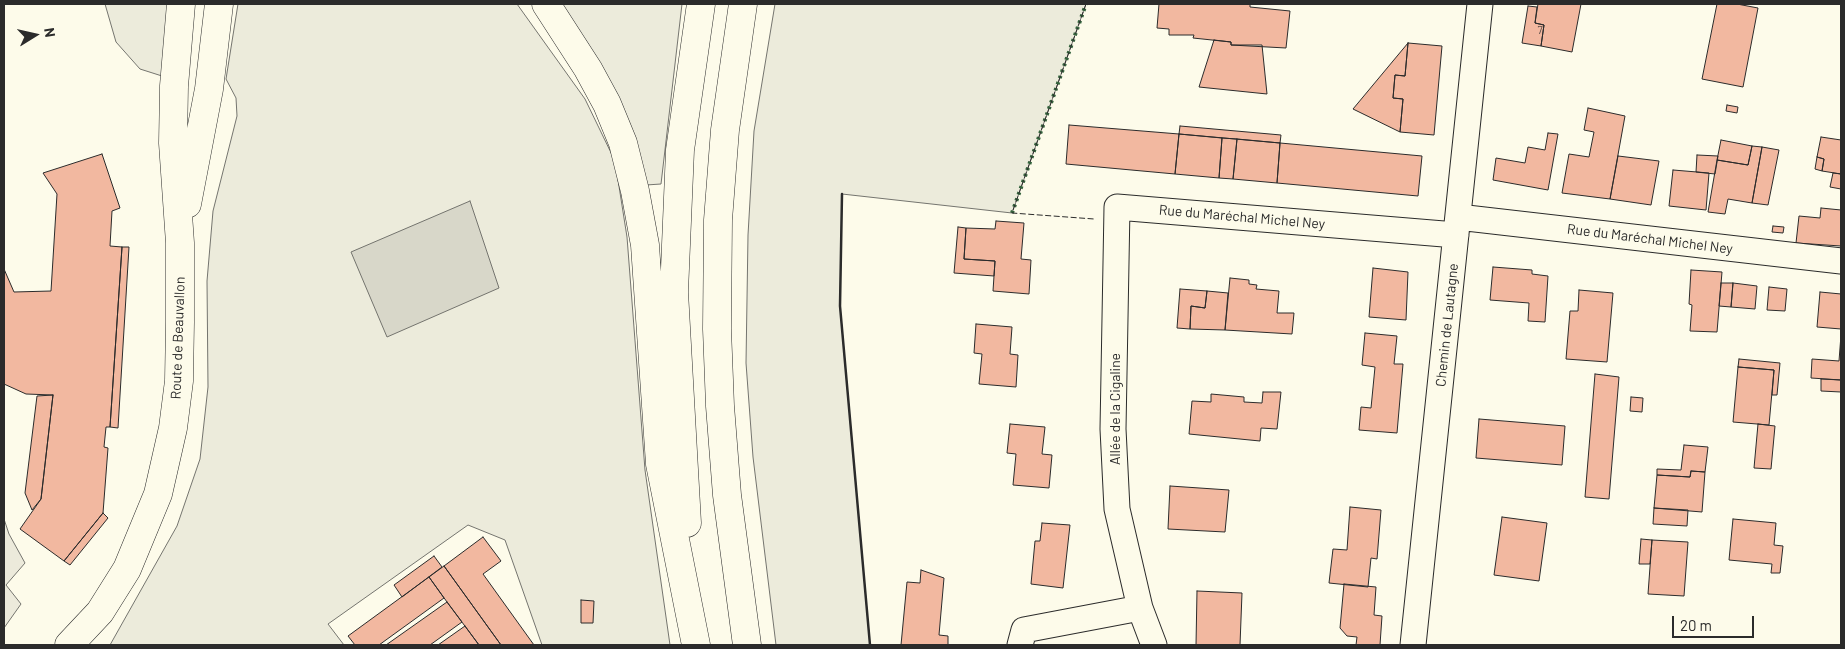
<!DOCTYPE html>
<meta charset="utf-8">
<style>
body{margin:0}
#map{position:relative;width:1845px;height:649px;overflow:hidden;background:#fdfbea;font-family:Barlow,sans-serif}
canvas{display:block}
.frame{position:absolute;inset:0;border:5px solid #2b2b2b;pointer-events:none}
.north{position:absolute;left:10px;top:10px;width:50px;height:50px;-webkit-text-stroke:4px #fdfbea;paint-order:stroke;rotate:80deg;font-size:14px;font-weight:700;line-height:20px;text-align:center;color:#2b2b2b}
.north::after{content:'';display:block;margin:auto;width:18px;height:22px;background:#2b2b2b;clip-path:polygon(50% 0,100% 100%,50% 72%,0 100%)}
.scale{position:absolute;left:1672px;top:616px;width:82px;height:22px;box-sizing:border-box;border:2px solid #2b2b2b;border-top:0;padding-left:6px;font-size:15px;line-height:18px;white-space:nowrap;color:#2b2b2b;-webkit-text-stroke:4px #fdfbea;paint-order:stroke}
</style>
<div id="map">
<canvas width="1845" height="649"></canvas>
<div class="frame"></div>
<div class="north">N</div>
<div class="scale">20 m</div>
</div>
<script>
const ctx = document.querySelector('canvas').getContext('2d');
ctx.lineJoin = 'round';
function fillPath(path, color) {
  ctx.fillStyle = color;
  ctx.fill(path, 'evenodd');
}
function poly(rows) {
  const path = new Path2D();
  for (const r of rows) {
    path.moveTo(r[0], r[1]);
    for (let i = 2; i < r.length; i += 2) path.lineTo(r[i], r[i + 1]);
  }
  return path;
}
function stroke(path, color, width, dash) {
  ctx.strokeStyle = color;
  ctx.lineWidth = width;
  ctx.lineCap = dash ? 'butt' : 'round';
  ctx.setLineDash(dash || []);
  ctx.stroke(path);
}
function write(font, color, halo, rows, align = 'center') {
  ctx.font = font + ' Barlow,sans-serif';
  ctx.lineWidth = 4;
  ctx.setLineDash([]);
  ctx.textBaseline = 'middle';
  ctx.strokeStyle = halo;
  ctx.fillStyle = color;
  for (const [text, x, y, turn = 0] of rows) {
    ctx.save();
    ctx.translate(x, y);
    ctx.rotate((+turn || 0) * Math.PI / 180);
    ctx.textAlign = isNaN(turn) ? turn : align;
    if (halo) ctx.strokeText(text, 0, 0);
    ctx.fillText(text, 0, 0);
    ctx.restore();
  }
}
const green = poly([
 [105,4,168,4,162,76,140,69,116,42,105,4],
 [238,4,517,4,585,99,615,161,627,237,645,470,670,645,542,645,505,540,468,525,328,624,344,645,110,645,177,526,200,459,208,387,207,281,213,211,237,116,236,98,226,79,238,4],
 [560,4,682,4,661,184,646,185,612,87,579,30,560,4],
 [775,4,1086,4,1012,213,842,194,840,306,870,645,776,645,753,457,746,363,748,235,754,131,775,4]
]);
const parking = poly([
 [4,519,9,534,25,563,6,585,21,604,4,628,4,519]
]);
const water = poly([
 [470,201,499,288,387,337,351,252,470,201]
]);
const building = poly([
 [1159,4,1250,4,1250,7,1290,11,1286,48,1231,45,1231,42,1193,38,1194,35,1169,35,1169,29,1157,28,1159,4],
 [1538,4,1581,4,1572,52,1541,46,1544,25,1535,23,1538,4],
 [1717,4,1737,4,1758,8,1743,87,1702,79,1717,4],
 [1528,6,1537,7,1535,23,1544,25,1541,46,1522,43,1528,6],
 [1214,40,1231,42,1231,45,1262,45,1267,94,1199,87,1214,40],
 [1408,43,1442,46,1434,135,1400,132,1403,99,1393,98,1395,75,1405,76,1408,43],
 [1408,43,1405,76,1395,75,1393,98,1403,99,1400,132,1353,109,1408,43],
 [1727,105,1738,107,1737,113,1726,111,1727,105],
 [1588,108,1625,116,1610,199,1562,193,1569,154,1589,157,1594,132,1584,130,1588,108],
 [1069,125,1179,134,1175,174,1066,164,1069,125],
 [1180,126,1281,135,1280,143,1179,134,1180,126],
 [1548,133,1558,134,1548,190,1493,180,1496,158,1525,163,1528,147,1545,150,1548,133],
 [1179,134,1222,138,1219,178,1175,174,1179,134],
 [1821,137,1841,140,1841,174,1822,171,1824,159,1817,157,1821,137],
 [1222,138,1237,139,1233,179,1219,178,1222,138],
 [1237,139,1280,143,1277,183,1233,179,1237,139],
 [1721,140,1752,146,1748,165,1717,160,1721,140],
 [1280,143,1422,156,1418,196,1277,183,1280,143],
 [1752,146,1762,147,1752,203,1728,199,1725,214,1708,212,1717,160,1748,165,1752,146],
 [1762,147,1779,150,1768,205,1752,203,1762,147],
 [102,154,120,208,112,211,110,246,122,247,110,427,106,427,104,447,108,448,103,513,64,561,20,529,41,499,53,395,26,394,4,384,4,269,14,292,51,291,57,194,43,173,102,154],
 [1697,155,1718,156,1715,174,1696,172,1697,155],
 [1618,156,1659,161,1651,205,1610,199,1618,156],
 [1817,157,1824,159,1822,171,1815,169,1817,157],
 [1673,170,1709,173,1706,210,1669,206,1673,170],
 [1833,173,1841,174,1841,189,1830,187,1833,173],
 [1821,208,1841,210,1841,246,1796,243,1799,216,1820,218,1821,208],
 [996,221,1024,223,1021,259,1031,260,1029,294,993,291,995,261,964,259,966,228,995,229,996,221],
 [1773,226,1784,227,1783,233,1772,232,1773,226],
 [958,227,966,228,964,259,995,261,994,276,954,273,958,227],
 [122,247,129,247,118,428,110,427,122,247],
 [1493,267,1532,270,1532,274,1548,276,1545,322,1528,321,1529,303,1490,300,1493,267],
 [1373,268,1408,272,1406,320,1369,317,1373,268],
 [1691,270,1722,272,1717,332,1690,331,1692,305,1689,304,1691,270],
 [1230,278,1249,280,1249,284,1257,285,1256,289,1279,291,1277,313,1294,313,1292,334,1225,330,1230,278],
 [1721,283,1733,283,1731,307,1719,306,1721,283],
 [1733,283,1757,286,1755,309,1731,307,1733,283],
 [1769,287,1787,289,1785,311,1767,310,1769,287],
 [1180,289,1207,291,1205,308,1191,306,1190,329,1177,328,1180,289],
 [1579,290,1613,293,1607,362,1566,359,1570,311,1578,311,1579,290],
 [1207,291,1228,293,1225,330,1190,329,1191,306,1205,308,1207,291],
 [1820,292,1841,294,1841,329,1817,327,1820,292],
 [976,324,1012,327,1010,354,1018,355,1016,387,979,384,982,354,974,353,976,324],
 [1365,333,1397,336,1394,364,1403,364,1397,433,1359,430,1361,407,1371,408,1375,367,1362,365,1365,333],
 [1841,335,1841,380,1811,378,1812,359,1839,361,1841,335],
 [1739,359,1780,363,1777,395,1772,395,1774,370,1738,367,1739,359],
 [1738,367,1774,370,1769,425,1733,422,1738,367],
 [1595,374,1619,377,1609,499,1585,497,1595,374],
 [1821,379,1841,380,1841,392,1821,391,1821,379],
 [1263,392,1281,392,1277,429,1261,428,1260,441,1189,434,1192,401,1211,402,1211,394,1244,397,1244,402,1262,403,1263,392],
 [53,395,41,499,32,510,25,493,37,396,53,395],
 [1631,397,1643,398,1642,412,1630,411,1631,397],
 [1479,419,1565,426,1562,465,1476,458,1479,419],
 [1010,424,1045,427,1042,454,1052,455,1049,488,1013,485,1016,454,1007,453,1010,424],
 [1758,424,1775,426,1771,469,1754,468,1758,424],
 [1684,445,1708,447,1705,472,1691,471,1690,477,1657,475,1657,469,1681,470,1684,445],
 [1691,471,1705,472,1702,512,1654,508,1657,475,1690,477,1691,471],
 [1170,486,1229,490,1225,532,1168,529,1170,486],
 [1350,507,1381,510,1377,559,1371,558,1368,587,1329,583,1333,549,1347,550,1350,507],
 [1654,508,1688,510,1687,526,1653,524,1654,508],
 [103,513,108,518,70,565,64,561,103,513],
 [1502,517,1547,523,1539,581,1494,575,1502,517],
 [1733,519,1776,523,1774,545,1783,546,1780,573,1771,573,1772,564,1729,560,1733,519],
 [1042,523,1070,525,1063,588,1031,584,1035,541,1040,541,1042,523],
 [483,537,501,561,483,574,534,645,501,645,444,566,483,537],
 [1641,539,1652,540,1650,564,1639,564,1641,539],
 [1652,540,1688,542,1684,596,1648,594,1652,540],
 [434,556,442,567,402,597,394,585,434,556],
 [444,566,501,645,479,645,447,602,429,577,444,566],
 [921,570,944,578,939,635,948,636,948,645,901,645,907,582,920,583,921,570],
 [429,577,444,598,379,645,355,645,348,636,429,577],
 [1344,584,1376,587,1374,615,1382,616,1380,645,1356,645,1357,637,1347,636,1340,628,1344,584],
 [1197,591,1242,593,1240,645,1196,645,1197,591],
 [581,600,594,601,593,623,581,623,581,600],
 [447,602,462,622,430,645,386,645,447,602],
 [465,626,479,645,438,645,465,626]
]);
const minor = poly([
 [1458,217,1841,261],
 [1020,645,1024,630,1140,608],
 [1154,645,1140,608,1117,509,1113,429,1117,207,1456,235],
 [1413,645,1480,4]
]);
const primary = poly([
 [187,204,209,89,219,4],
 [69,645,100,612,127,569,158,494,173,428,179,381,180,322,180,243,173,143,174,86,181,4]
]);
const trunk = poly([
 [546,4,588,69,607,104,623,143,635,191,645,245,660,464,696,645],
 [743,4,725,130,718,220,717,329,720,406,727,495,747,645],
 [687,523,674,292,680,150,701,4]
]);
const hedge = poly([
 [1012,213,1086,4]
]);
const fence = poly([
 [1086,4,1012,213,1094,219]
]);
const wall = poly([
 [842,194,840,306,870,645]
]);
const numberNames = [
 ["7",1540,30]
];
const streetNames = [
 ["Rue du Maréchal Michel Ney",1242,217,5],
 ["Rue du Maréchal Michel Ney",1650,239,7],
 ["Chemin de Lautagne",1447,325,-84],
 ["Route de Beauvallon",178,338,-88],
 ["Allée de la Cigaline",1115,409,-90]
];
fillPath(green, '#ecebdb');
stroke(green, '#74746e', 1);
fillPath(parking, '#eceadb');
stroke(parking, '#74746e', 1);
fillPath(water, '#d8d7c9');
stroke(water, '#74746e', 1);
fillPath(building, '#f2b8a0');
stroke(building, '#2b2b2b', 1);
stroke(minor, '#2b2b2b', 27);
stroke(primary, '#2b2b2b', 29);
stroke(trunk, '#2b2b2b', 29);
stroke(minor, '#fdfbea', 25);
stroke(primary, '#fdfbea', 28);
stroke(trunk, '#fdfbea', 28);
stroke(hedge, '#34623c', 4, [2.5, 4]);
stroke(fence, '#2b2b2b', 1, [6, 2.5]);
stroke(wall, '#2b2b2b', 2.5);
write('11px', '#5d4e48', null, numberNames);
write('14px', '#2b2b2b', '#fdfbea', streetNames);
</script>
